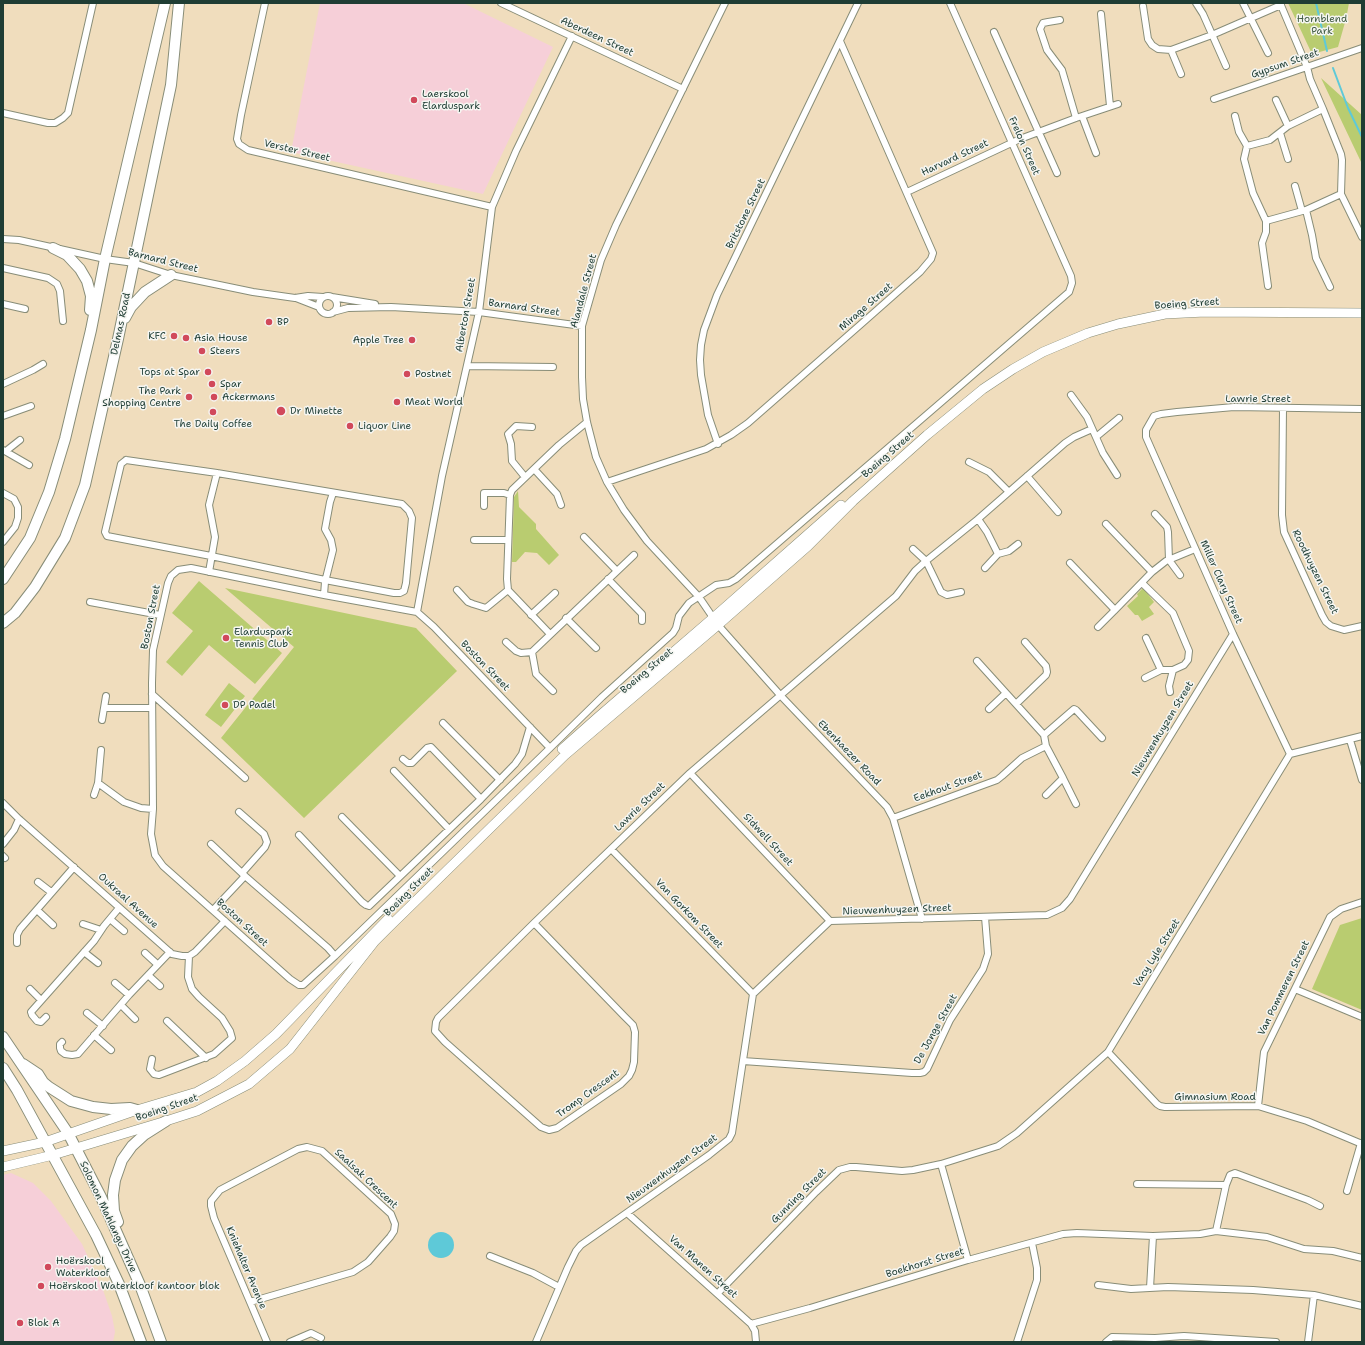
<!DOCTYPE html>
<meta charset="utf-8">
<style>
body{margin:0}
#map{position:relative;width:1365px;height:1345px;overflow:hidden;background:#f0ddbd;font-family:"Shantell Sans",sans-serif}
canvas{display:block}
.frame{position:absolute;inset:0;border:4px solid #1f3d34;pointer-events:none}
</style>
<div id="map">
<canvas width="1365" height="1345"></canvas>
<div class="frame"></div>
</div>
<script>
const ctx = document.querySelector('canvas').getContext('2d');
ctx.lineJoin = 'round';
function fillPath(path, color) {
  ctx.fillStyle = color;
  ctx.fill(path, 'evenodd');
}
function poly(rows) {
  const path = new Path2D();
  for (const r of rows) {
    if (r.length === 3) {
      path.moveTo(r[0] + r[2], r[1]);
      path.arc(r[0], r[1], r[2], 0, 2 * Math.PI);
      continue;
    }
    path.moveTo(r[0], r[1]);
    for (let i = 2; i < r.length; i += 2) path.lineTo(r[i], r[i + 1]);
  }
  return path;
}
function stroke(path, color, width, dash) {
  ctx.strokeStyle = color;
  ctx.lineWidth = width;
  ctx.lineCap = dash ? 'butt' : 'round';
  ctx.setLineDash(dash || []);
  ctx.stroke(path);
}
function write(font, color, halo, rows, align = 'center') {
  ctx.font = font + ' "Shantell Sans",sans-serif';
  ctx.lineWidth = 3;
  ctx.setLineDash([]);
  ctx.textBaseline = 'middle';
  ctx.strokeStyle = halo;
  ctx.fillStyle = color;
  for (const [text, x, y, turn = 0] of rows) {
    ctx.save();
    ctx.translate(x, y);
    ctx.rotate((+turn || 0) * Math.PI / 180);
    ctx.textAlign = isNaN(turn) ? turn : align;
    if (halo) ctx.strokeText(text, 0, 0);
    ctx.fillText(text, 0, 0);
    ctx.restore();
  }
}
const built = poly([
 [320,3,463,3,553,47,483,194,291,152],
 [11,1173,33,1183,51,1201,82,1244,103,1290,112,1316,115,1332,113,1342,3,1342,3,1175]
]);
const green = poly([
 [1288,3,1349,3,1346,19,1338,47,1312,54],
 [1321,78,1362,115,1362,164],
 [518,491,519,507,536,524,536,529,559,555,549,565,537,553,525,552,516,562,512,562,514,497],
 [199,581,282,653,255,684,209,645,182,676,166,662,193,631,172,613],
 [225,588,416,628,457,671,304,818,221,738,294,647],
 [1142,589,1144,589,1154,602,1149,607,1154,614,1142,621,1138,615,1135,615,1127,606,1138,596,1137,594],
 [229,683,245,696,221,727,205,715],
 [1362,918,1362,1010,1312,989,1340,925]
]);
const water = poly([
 [441,1245,13]
]);
const stream = poly([
 [1316,3,1327,51],
 [1333,68,1348,108,1362,137]
]);
const street = poly([
 [265,3,241,115,237,139,239,144,248,150,492,207],
 [501,3,683,89],
 [725,3,616,225,601,260,582,326,582,377,583,399,587,422,596,457,607,482,624,510,647,541,699,597,718,625,781,696,887,807,893,818,922,919],
 [1196,3,1203,14,1226,66],
 [1243,3,1268,53],
 [1280,3,1307,67,1310,79,1323,109],
 [1143,6,1148,39,1152,45,1158,49,1171,50,1212,35,1281,5],
 [1101,14,1110,106],
 [1060,20,1048,22,1043,23,1040,29,1047,50,1062,70,1076,118],
 [994,32,1057,173],
 [1171,50,1181,74],
 [1214,99,1362,48],
 [1276,100,1288,126],
 [3,113,48,123,55,123,63,118,68,113,93,3],
 [1082,116,1096,153],
 [1235,116,1239,132,1247,146,1244,159,1253,193,1266,221,1266,232,1262,243,1268,286],
 [1280,133,1288,159],
 [1247,146,1270,140,1288,126,1323,109,1341,154,1342,160,1341,194,1306,210,1266,221],
 [1295,186,1302,211],
 [907,192,1020,139,1076,118,1118,104],
 [1341,194,1362,237],
 [1306,210,1312,235,1316,258,1330,287],
 [3,239,19,240,105,259,134,263,171,275,253,292,295,298,308,296,323,297],
 [3,268,48,278,57,284,60,291,63,321],
 [328,305,9],
 [332,297,375,304],
 [296,298,319,307],
 [3,304,25,309],
 [333,312,348,308,391,307,479,312,582,326],
 [467,366,553,367],
 [3,384,33,370,43,364],
 [1071,395,1087,417,1103,453,1117,475],
 [1283,408,1282,515,1284,532,1322,615,1326,622,1331,626,1344,630,1362,626],
 [3,416,31,406],
 [1096,437,1119,418],
 [718,444,708,415,701,375,700,360,701,345,704,330,717,295,858,3],
 [3,450,29,465],
 [6,451,20,440],
 [126,460,217,473,402,504,409,511,412,518,406,583,404,591,400,593,394,593,325,580,211,556,107,536,105,532,121,464,126,460],
 [969,462,989,472,1009,492],
 [534,469,557,494,561,505],
 [1027,476,1058,512],
 [525,477,512,461,511,444,508,434,516,426,532,427],
 [607,482,706,449,731,435,748,423,860,325,920,272,931,259,933,253,840,41],
 [3,493,14,499,18,507,18,518,15,527,3,542],
 [484,506,484,493,504,493,510,495],
 [1155,514,1167,527,1168,532,1169,560,1180,575],
 [978,519,987,532,998,554,985,568],
 [1106,524,1152,572],
 [584,537,617,571],
 [474,540,508,540],
 [913,549,926,561,941,592,947,595,961,592],
 [998,554,1009,551,1018,544],
 [1070,563,1115,610,1152,572,1166,561,1195,549],
 [209,572,215,537,209,505,217,473],
 [608,579,642,614,642,621],
 [1142,583,1173,613,1189,651,1188,660,1184,665,1173,670,1161,670,1146,638],
 [457,590,468,602,473,604,486,608,508,590],
 [324,595,325,582,333,550,331,540,325,529,330,502,333,493],
 [90,602,160,615],
 [417,612,442,476,479,312,492,207,516,151,572,36],
 [531,615,555,593],
 [566,618,596,648],
 [1098,627,1115,610],
 [550,634,508,590,507,579,510,495,512,490,559,445,587,422],
 [506,642,516,651,521,653,532,652,634,555],
 [532,652,536,674,553,691],
 [977,661,1044,735,1046,746,1063,778,1046,795],
 [1145,678,1161,670],
 [1170,692,1169,686,1173,670],
 [152,694,245,778],
 [1016,704,1046,675,1047,672,1046,666,1025,642],
 [104,708,106,696],
 [989,709,1006,693],
 [102,720,104,708,152,708],
 [443,723,500,780],
 [1044,735,1074,709,1076,710,1102,738],
 [1350,740,1362,780],
 [550,748,434,627,417,612,324,595,191,568,178,570,171,576,168,583,153,650,152,683,153,809,151,834,155,855,163,866,290,979,299,985,303,985,335,956,550,748,602,697,673,633,676,628,679,616,689,603,716,585,729,583,736,579,1069,292,1072,283,1071,276,950,3],
 [1290,754,1233,634,1146,437,1146,430,1154,416,1161,414,1177,412,1234,407,1362,409],
 [403,759,408,763,412,763,427,748,431,747,481,799],
 [394,771,449,829],
 [690,773,830,921],
 [1063,778,1076,804],
 [98,783,124,802,141,808,153,809],
 [94,795,98,783,101,750],
 [3,803,19,819,172,954,182,956,189,956,195,952,225,921],
 [239,812,264,834,267,842,265,847,242,873],
 [342,817,400,876],
 [893,818,997,780,1002,776,1022,758,1046,746],
 [299,835,362,902,366,905,369,906,481,799,515,764,522,754,530,727],
 [3,844,14,830,19,819],
 [211,844,245,876,213,910],
 [611,849,753,994],
 [3,856,5,858],
 [245,876,328,948,335,956],
 [38,882,51,892],
 [37,910,53,925],
 [110,919,124,931],
 [534,923,624,1016,633,1025,635,1032,634,1062,632,1070,629,1076,621,1084,557,1128,549,1130,541,1127,445,1042,435,1031,436,1022,438,1018,534,923,690,773,896,596,915,571,926,561,978,519,1065,443,1074,437,1092,429],
 [83,924,101,930],
 [17,943,17,935,20,929,74,867],
 [84,952,98,963],
 [145,953,157,964],
 [148,975,160,986],
 [115,983,129,995],
 [30,989,41,1000],
 [1295,989,1362,1017],
 [121,1005,135,1019],
 [87,1013,103,1026],
 [46,1017,41,1022,37,1021,32,1015,31,1012,94,941,104,926,119,908],
 [167,1021,206,1058],
 [94,1035,111,1050],
 [62,1042,60,1044,60,1048,61,1051,65,1054,72,1055,78,1054,129,995,170,952],
 [1108,1052,1157,1104,1160,1106,1165,1107,1258,1106,1307,1121,1362,1144],
 [152,1059,150,1069,154,1074,159,1075,214,1054,232,1038,230,1031,222,1018,199,997,192,989,188,977,189,956],
 [743,1061,912,1073,920,1073,924,1072,927,1069,950,1020,983,969,988,954,985,917],
 [1258,1106,1264,1052,1330,917,1341,909,1362,902],
 [941,1164,968,1260],
 [1137,1184,1226,1185,1216,1231],
 [1226,1185,1230,1175,1235,1173,1308,1200,1320,1206],
 [1347,1191,1361,1143],
 [627,1213,751,1324,755,1331,756,1342],
 [490,1256,533,1273,559,1287],
 [1098,1285,1131,1289,1168,1287,1253,1290,1314,1295,1308,1342],
 [1150,1288,1153,1236],
 [718,1293,816,1192,839,1170,850,1167,856,1167,902,1171,913,1170,941,1164,998,1146,1017,1133,1108,1052,1290,754,1362,736],
 [1314,1295,1362,1306],
 [250,1302,353,1272,368,1262,390,1237,394,1231,395,1224,391,1214,322,1151,307,1147,298,1149,220,1190,211,1201,211,1206,214,1218,250,1302,267,1342],
 [751,1324,810,1308,968,1260,1063,1234,1077,1233,1153,1236,1200,1234,1216,1231,1267,1237,1304,1249,1333,1251,1362,1258],
 [290,1342,311,1333,321,1338],
 [536,1342,568,1267,576,1251,581,1245,709,1155,729,1139,732,1133,753,994,830,921,1047,915,1062,908,1070,899,1233,634],
 [1017,1342,1037,1280,1037,1268,1032,1243],
 [1106,1342,1112,1337,1155,1338,1184,1336,1276,1342]
]);
const secondary = poly([
 [562,749,598,717,713,618,841,505],
 [3,1151,45,1142,137,1110,197,1092,217,1081,245,1061,276,1034,388,919],
 [3,1167,53,1155,166,1121,197,1111,249,1084,290,1049,375,941,388,928,565,755,718,625,808,546,853,501,927,435,983,389,1013,369,1043,352,1088,333,1118,324,1165,314,1205,312,1362,313]
]);
const primary = poly([
 [53,248,67,255,80,269,87,281,91,296,90,310],
 [125,318,131,307,145,292,171,275],
 [3,579,30,538,49,492,65,439,91,330,105,259,165,3],
 [3,623,15,613,35,587,65,538,85,485,118,339,171,85,179,3],
 [3,1037,68,1133,101,1197,140,1285,161,1342],
 [23,1064,38,1074,43,1082,49,1087,71,1101,93,1107,111,1109,130,1108,137,1110],
 [3,1068,17,1090,96,1235,119,1284,141,1342],
 [118,1222,114,1211,113,1195,115,1180,122,1160,132,1146,144,1135,166,1121]
]);
const markers = [
 [414,100,4,"#d1495b"],
 [269,322,4,"#d1495b"],
 [174,336,4,"#d1495b"],
 [186,338,4,"#d1495b"],
 [412,340,4,"#d1495b"],
 [202,351,4,"#d1495b"],
 [208,372,4,"#d1495b"],
 [407,374,4,"#d1495b"],
 [212,384,4,"#d1495b"],
 [189,397,4,"#d1495b"],
 [214,397,4,"#d1495b"],
 [397,402,4,"#d1495b"],
 [281,411,5,"#d1495b"],
 [213,412,4,"#d1495b"],
 [350,426,4,"#d1495b"],
 [226,638,4,"#d1495b"],
 [225,705,4,"#d1495b"],
 [48,1267,4,"#d1495b"],
 [41,1286,4,"#d1495b"],
 [20,1323,4,"#d1495b"]
];
const parkNames = [
 ["Hornblend",1322,19],
 ["Park",1322,31]
];
const streetNames = [
 ["Aberdeen Street",597,37,25],
 ["Gypsum Street",1285,64,-19],
 ["Frelon Street",1024,146,66],
 ["Verster Street",297,151,13],
 ["Harvard Street",955,158,-25],
 ["Britstone Street",746,214,-64],
 ["Barnard Street",163,261,14],
 ["Alandale Street",584,291,-75],
 ["Boeing Street",1187,304,-4],
 ["Mirage Street",866,307,-41],
 ["Barnard Street",524,308,8],
 ["Alberton Street",466,315,-80],
 ["Delmas Road",121,324,-78],
 ["Lawrie Street",1258,399],
 ["Boeing Street",888,455,-41],
 ["Roodhuyzen Street",1315,572,64],
 ["Miller Clary Street",1221,582,66],
 ["Boston Street",151,617,-79],
 ["Boston Street",485,666,46],
 ["Boeing Street",647,671,-40],
 ["Nieuwenhuyzen Street",1163,729,-59],
 ["Ebenhaezer Road",849,753,46],
 ["Eekhout Street",948,787,-20],
 ["Lawrie Street",640,807,-44],
 ["Sidwell Street",768,840,47],
 ["Boeing Street",409,892,-45],
 ["Oukraal Avenue",128,901,42],
 ["Nieuwenhuyzen Street",897,910,-2],
 ["Van Gorkom Street",689,914,46],
 ["Boston Street",242,923,42],
 ["Vacy Lyle Street",1157,953,-58],
 ["Van Pommeren Street",1284,988,-64],
 ["De Jonge Street",936,1029,-61],
 ["Tromp Crescent",588,1094,-36],
 ["Gimnasium Road",1215,1097],
 ["Boeing Street",167,1108,-19],
 ["Nieuwenhuyzen Street",672,1169,-36],
 ["Saalsak Crescent",366,1179,43],
 ["Gunning Street",799,1196,-45],
 ["Solomon Mahlangu Drive",108,1217,65],
 ["Boekhorst Street",925,1263,-17],
 ["Van Manen Street",703,1267,42],
 ["Kniehalter Avenue",246,1268,67]
];
const poiNames = [
 ["Laerskool",422,94],
 ["Elarduspark",422,106],
 ["BP",277,322],
 ["KFC",166,336,"right"],
 ["Asia House",194,338],
 ["Apple Tree",404,340,"right"],
 ["Steers",210,351],
 ["Tops at Spar",200,372,"right"],
 ["Postnet",415,374],
 ["Spar",220,384],
 ["The Park",181,391,"right"],
 ["Shopping Centre",181,403,"right"],
 ["Ackermans",222,397],
 ["Meat World",405,402],
 ["Dr Minette",290,411],
 ["The Daily Coffee",213,424,"center"],
 ["Liquor Line",358,426],
 ["Elarduspark",234,632],
 ["Tennis Club",234,644],
 ["DP Padel",233,705],
 ["Hoërskool",56,1261],
 ["Waterkloof",56,1273],
 ["Hoërskool Waterkloof kantoor blok",49,1286],
 ["Blok A",28,1323]
];
fillPath(built, '#f6cfd8');
fillPath(green, '#b9cc70');
fillPath(water, '#5ec9d8');
stroke(stream, '#5ec9d8', 2);
stroke(street, '#888d78', 8);
stroke(secondary, '#888d78', 10);
stroke(primary, '#888d78', 12);
stroke(street, '#fff', 6);
stroke(secondary, '#fff', 9);
stroke(primary, '#fff', 10);
for (const [x, y, r, color] of markers) {
  const dot = new Path2D();
  dot.arc(x, y, r, 0, 2 * Math.PI);
  ctx.fillStyle = color;
  ctx.fill(dot);
  stroke(dot, '#f6f6f2', 1.5);
}
write('10px', '#3e5a40', '#f6f6f2', parkNames);
write('10px', '#1f3d34', '#f6f6f2', streetNames);
write('10px', '#1f3d34', '#f6f6f2', poiNames, 'left');
</script>
